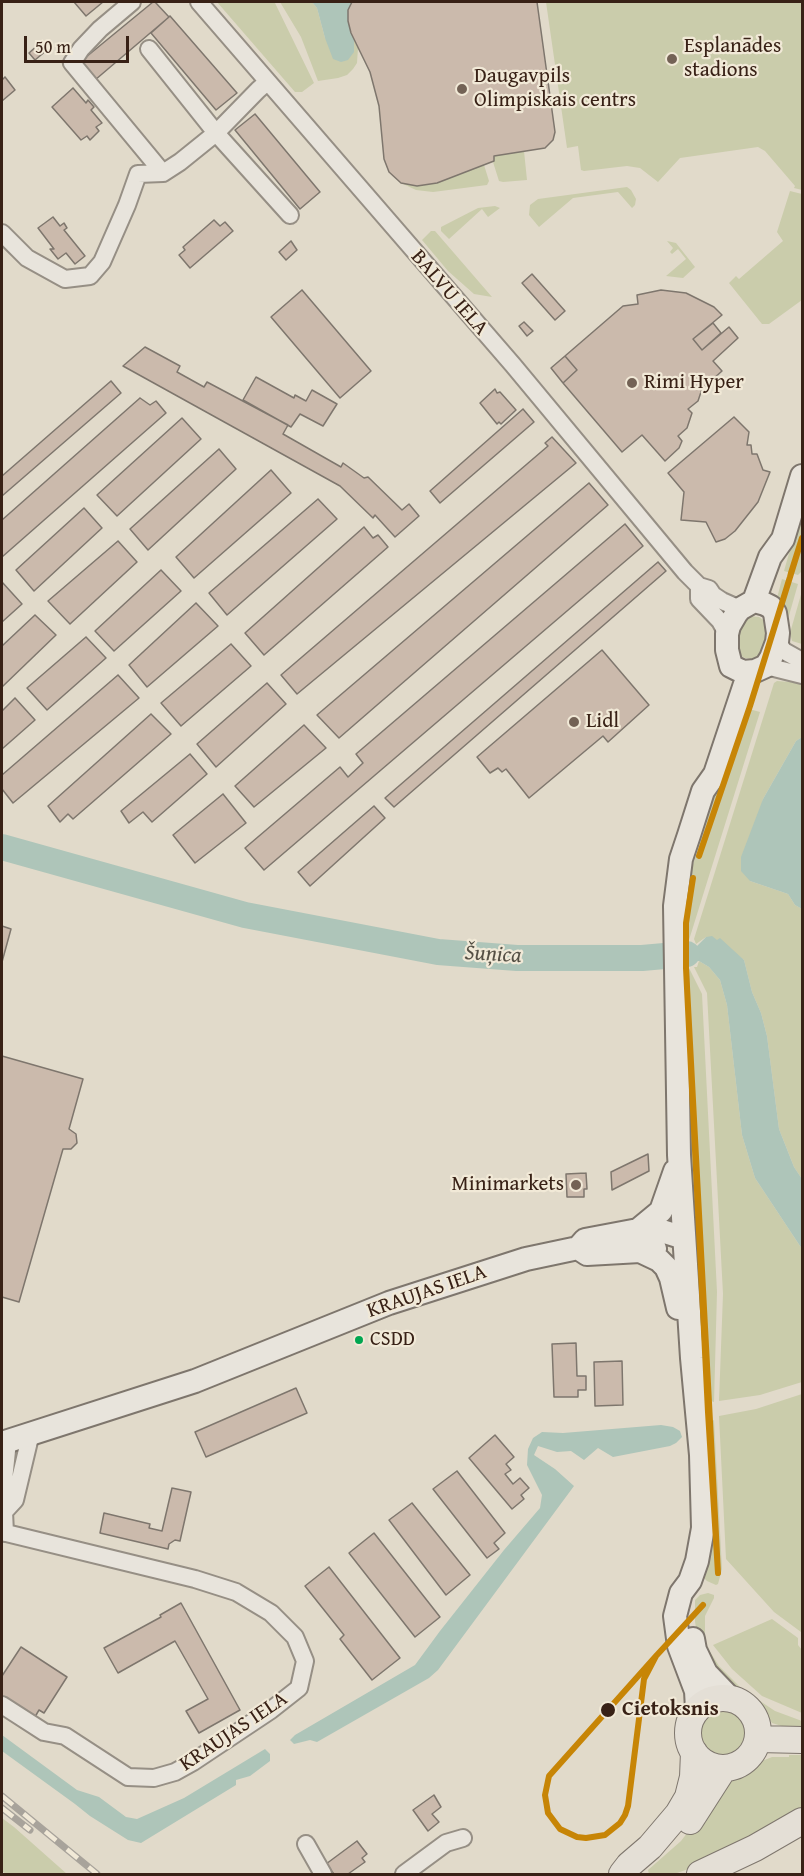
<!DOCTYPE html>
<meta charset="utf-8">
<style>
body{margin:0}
#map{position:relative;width:804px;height:1876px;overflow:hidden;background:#e1daca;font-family:"Gentium Book Plus",serif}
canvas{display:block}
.frame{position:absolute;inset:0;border:3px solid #382116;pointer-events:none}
.scale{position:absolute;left:24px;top:36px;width:105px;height:27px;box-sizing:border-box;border:3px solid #382116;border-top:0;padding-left:8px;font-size:18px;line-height:21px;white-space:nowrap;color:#382116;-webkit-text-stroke:4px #f1e9d7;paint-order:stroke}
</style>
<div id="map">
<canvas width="804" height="1876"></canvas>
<div class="frame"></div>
<div class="scale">50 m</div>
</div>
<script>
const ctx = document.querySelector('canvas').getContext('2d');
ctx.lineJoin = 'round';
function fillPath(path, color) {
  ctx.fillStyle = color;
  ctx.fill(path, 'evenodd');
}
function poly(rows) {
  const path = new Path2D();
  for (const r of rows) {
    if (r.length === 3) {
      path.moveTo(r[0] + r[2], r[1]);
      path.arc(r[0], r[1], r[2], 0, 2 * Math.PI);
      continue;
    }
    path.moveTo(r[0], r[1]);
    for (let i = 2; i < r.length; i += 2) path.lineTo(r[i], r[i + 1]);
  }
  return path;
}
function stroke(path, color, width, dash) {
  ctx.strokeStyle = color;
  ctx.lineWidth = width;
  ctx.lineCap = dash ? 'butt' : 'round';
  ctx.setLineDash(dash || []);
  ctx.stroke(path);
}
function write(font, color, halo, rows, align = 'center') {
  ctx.font = font + ' "Gentium Book Plus",serif';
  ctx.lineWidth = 4.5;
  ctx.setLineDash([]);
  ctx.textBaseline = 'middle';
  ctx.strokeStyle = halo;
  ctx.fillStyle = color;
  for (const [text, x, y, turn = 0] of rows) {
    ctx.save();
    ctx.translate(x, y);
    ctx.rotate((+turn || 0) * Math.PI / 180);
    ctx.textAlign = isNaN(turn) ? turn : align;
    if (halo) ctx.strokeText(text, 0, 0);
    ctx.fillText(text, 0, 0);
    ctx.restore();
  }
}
const green = poly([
 [217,2,275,3,314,83,302,92,295,92],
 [280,2,312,2,317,8,325,38,354,52,354,40,358,48,357,63,353,69,347,75,338,78,318,81,301,37],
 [546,2,802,2,802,190,794,188,795,186,765,151,758,147,680,158,658,182,640,168,627,166,584,171,581,170,578,146,567,148],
 [524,151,527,180,503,182,499,181,493,162,494,161,494,156],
 [484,165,489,181,487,185,433,192,416,190,401,183,417,186,437,183],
 [627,187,631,190,636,199,635,205,632,208,618,192,573,198,539,227,529,215,530,205,538,199],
 [790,191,802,194,802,300,769,324,762,324,729,283,736,276,739,279,783,241,777,232],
 [495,206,500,208,488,217,482,209,449,239,441,231,441,227,478,208],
 [431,231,435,231,492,297,474,294,448,271,422,240],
 [667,241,676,243,695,267,683,278,666,276,686,259,678,249,672,254,670,252,673,248],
 [802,508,802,571,798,575,784,571],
 [782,579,798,584,784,633,777,598],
 [802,591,802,644,792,641,790,633],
 [748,616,759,617,769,624,763,651,759,657,754,659,745,658,739,655,735,645,740,624],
 [777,681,802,683,802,737,796,741,763,799,750,881,788,894,795,905,802,909,802,1179,794,1167,779,1129,767,1036,761,1013,752,992,744,960,717,941,706,937,696,944,694,939,774,683],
 [742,707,760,712,689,940,689,968,702,994,717,1292,714,1402,705,1399,691,1163,682,940,688,881],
 [699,961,709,967,720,980,727,1005,742,1135,755,1178,802,1249,802,1382,760,1395,719,1401,723,1294,707,993,694,967,697,967],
 [802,1394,802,1632,801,1632,774,1612,726,1559,719,1416,756,1409],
 [714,1420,722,1569,718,1584,716,1585,707,1581,704,1578,702,1572,706,1425],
 [708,1593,714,1595,714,1598,705,1616,705,1638,703,1642,697,1636,695,1621,695,1600,700,1595],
 [772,1619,798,1638,798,1645,802,1650,802,1713,762,1696,732,1669,713,1645],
 [709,1650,719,1666,742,1689,775,1711,802,1721,802,1730,787,1730,785,1727,772,1723,762,1710,759,1709,741,1692,726,1684,702,1652],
 [723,1733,26],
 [789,1755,802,1755,802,1809,711,1861,677,1873,649,1874,648,1870,681,1841,728,1779,734,1777,735,1774,750,1767,752,1768,762,1761,772,1757,789,1757],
 [2,1818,14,1827,67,1874,6,1874,2,1871]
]);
const water = poly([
 [312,2,352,2,348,10,348,21,354,40,354,52,348,60,341,62,333,59,325,38,317,8],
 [802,737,802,909,795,905,788,894,750,881,741,871,741,857,763,799,796,741],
 [712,936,717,940,720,938,744,960,752,992,761,1013,767,1036,779,1129,794,1167,802,1179,802,1249,755,1178,742,1135,727,1005,720,980,709,967,699,961,654,963,653,949,697,946,706,937],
 [661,1425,673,1427,680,1431,682,1437,676,1443,670,1446,613,1457,598,1448,584,1460,571,1451,557,1452,538,1446,534,1455,555,1469,574,1486,438,1670,429,1678,317,1742,310,1740,294,1744,290,1740,295,1735,415,1665,440,1631,504,1550,540,1508,542,1495,527,1465,528,1449,533,1438,542,1432,563,1433],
 [2,1735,77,1790,99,1797,126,1817,137,1819,184,1798,265,1749,270,1754,270,1761,250,1776,236,1780,236,1785,141,1843,128,1840,90,1816,75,1804,2,1751]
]);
const river = poly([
 [2,847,245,915,438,952,517,958,642,958,687,954]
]);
const building = poly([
 [74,2,103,2,86,16,74,2],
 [153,2,155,2,169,17,95,80,80,62,153,2],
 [352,2,537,2,555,132,553,140,545,148,494,156,494,161,437,183,417,186,401,183,389,172,384,159,379,106,370,72,351,33,348,21,348,10,352,2],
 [170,16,237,93,216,110,151,33,170,16],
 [40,43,47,50,35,60,29,53,40,43],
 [5,77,15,90,2,101,2,80,5,77],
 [73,88,86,103,88,100,94,107,91,110,102,123,96,127,99,131,90,140,87,136,81,140,52,107,73,88],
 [255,114,320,192,300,209,235,130,255,114],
 [53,217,60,226,64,223,67,228,64,230,85,256,75,264,66,253,58,259,50,249,54,249,38,228,53,217],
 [214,220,220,226,225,222,233,231,190,268,179,255,185,250,183,247,214,220],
 [291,241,297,250,286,260,279,252,291,241],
 [532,274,565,311,555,320,522,283,532,274],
 [302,290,371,371,340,398,271,317,302,290],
 [661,290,686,293,714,307,722,315,693,339,702,350,729,327,738,338,713,361,722,371,702,389,698,401,688,409,692,413,687,428,678,436,682,441,679,448,665,461,642,435,622,452,563,383,577,370,565,356,623,306,638,304,637,295,661,290],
 [524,322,533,331,527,336,519,326,524,322],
 [713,323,721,333,702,350,693,339,713,323],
 [145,347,180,366,177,372,204,387,207,382,288,425,283,434,341,467,343,463,364,478,368,477,402,510,409,504,419,516,395,537,375,515,373,518,340,486,123,366,145,347],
 [565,356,577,370,563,383,551,368,565,356],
 [256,377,294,398,295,395,306,401,312,390,337,404,323,426,300,414,291,427,243,400,256,377],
 [111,381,121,393,2,496,2,476,111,381],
 [495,389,497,393,500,392,516,410,501,424,499,422,497,424,480,403,495,389],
 [140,398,150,405,156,401,166,413,2,557,2,520,140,398],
 [523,409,534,422,440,503,430,491,523,409],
 [734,417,749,432,747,445,751,445,752,454,757,454,763,470,770,472,758,502,735,531,725,539,716,542,706,522,681,520,684,492,668,473,734,417],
 [182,418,201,439,117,516,97,495,182,418],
 [552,437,576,463,297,694,281,675,548,446,545,443,552,437],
 [219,449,236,469,148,550,130,529,219,449],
 [271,470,291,493,194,578,176,557,271,470],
 [589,483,608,505,339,738,317,715,589,483],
 [318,499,337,519,227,615,209,593,318,499],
 [84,508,102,528,34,591,16,570,84,508],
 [625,524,643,546,264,870,245,848,340,767,348,777,363,763,356,754,625,524],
 [364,527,373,538,378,535,388,547,264,655,245,633,364,527],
 [118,541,137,562,70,624,48,601,118,541],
 [658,562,666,571,394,807,385,798,658,562],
 [161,570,181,591,114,651,95,631,161,570],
 [2,582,22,604,2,622,2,582],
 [196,603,218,626,147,687,129,665,196,603],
 [35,615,56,635,2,687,2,646,35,615],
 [86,637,106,658,47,710,27,688,86,637],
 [231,644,251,666,181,726,161,703,231,644],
 [602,650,649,705,608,742,603,736,529,798,506,769,502,772,498,768,490,773,477,757,602,650],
 [118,675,139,698,13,803,2,789,2,775,118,675],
 [267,683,286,704,216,767,197,744,267,683],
 [15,698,35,720,2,749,2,711,15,698],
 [151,714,171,734,73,819,68,814,60,822,48,806,151,714],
 [304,725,326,748,254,807,235,786,304,725],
 [190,754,207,774,152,822,143,812,129,823,121,811,190,754],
 [223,794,246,823,195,863,173,835,223,794],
 [374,806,385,818,310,886,298,872,374,806],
 [2,926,11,929,2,962,2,926],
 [2,1056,83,1079,69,1129,76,1134,77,1143,71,1149,63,1149,19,1302,2,1297,2,1056],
 [648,1154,649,1171,612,1190,611,1172,648,1154],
 [586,1173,587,1189,584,1189,584,1197,567,1197,566,1174,586,1173],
 [576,1343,577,1376,586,1376,586,1390,578,1390,578,1397,554,1397,552,1344,576,1343],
 [622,1361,623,1405,595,1406,594,1362,622,1361],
 [296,1388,307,1413,206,1457,195,1432,296,1388],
 [495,1435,514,1457,506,1464,511,1470,505,1474,513,1484,520,1478,529,1488,521,1495,524,1499,512,1509,469,1458,495,1435],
 [457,1471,505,1533,494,1543,499,1549,487,1558,433,1489,457,1471],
 [172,1488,191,1492,180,1541,175,1540,169,1544,168,1549,100,1533,104,1513,150,1524,149,1528,162,1531,172,1488],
 [412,1503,470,1575,446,1595,389,1520,412,1503],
 [374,1533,440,1617,415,1637,349,1553,374,1533],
 [329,1567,400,1658,372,1680,340,1639,344,1635,305,1586,329,1567],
 [181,1603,240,1710,199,1733,186,1711,208,1699,175,1641,118,1673,104,1648,161,1617,160,1615,181,1603],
 [21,1647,67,1677,44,1713,39,1710,32,1722,2,1702,2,1676,21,1647],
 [434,1795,441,1807,432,1814,439,1822,428,1831,413,1810,434,1795],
 [357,1841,367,1854,362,1858,365,1862,348,1874,334,1874,326,1864,357,1841]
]);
const street = poly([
 [132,2,100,29,81,49,72,63,163,173],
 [199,2,513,365,685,572,699,586,709,589,713,595,722,601,740,609],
 [149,49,216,133,290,215],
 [2,233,27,258,65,279,90,276,102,262,127,205,138,174,163,173,180,162,216,133,258,90,267,82],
 [699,586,699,599,720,621,727,634],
 [777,642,784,651,802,661],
 [766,666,802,675],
 [3,1513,15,1500,31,1433],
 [2,1532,195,1579,236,1592,271,1613,295,1637,305,1661,299,1688,271,1710,193,1762,175,1772,154,1778,128,1777,65,1736,44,1732,2,1705],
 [5,1533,3,1490,8,1441],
 [306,1844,323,1874],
 [404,1874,446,1843,463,1838]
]);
const secondary = poly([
 [754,601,765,604,771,607,775,613,778,633,777,642,771,658,766,666,755,671,743,672,731,666,727,650,727,634,729,626,736,614,740,609,754,601],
 [754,601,770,557,783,539,802,476],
 [638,1230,661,1211,675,1171],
 [578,1248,587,1254,640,1251,655,1249],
 [640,1251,659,1260,666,1267,671,1278,678,1308],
 [2,1443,195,1381,389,1303,526,1259,578,1248,585,1240,638,1230,662,1231,684,1238],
 [693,1639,695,1650,706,1673,730,1698],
 [697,1709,696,1691,679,1646,675,1616,681,1593,690,1581,697,1561,703,1528,701,1455,692,1358,679,1155,675,906,681,859,689,835,703,791,715,774,749,672]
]);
const primary = poly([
 [723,1733,35],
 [758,1739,802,1740],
 [690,1821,724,1768],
 [622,1874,629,1865,650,1847,678,1814,688,1797,693,1777,694,1752],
 [700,1874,755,1848,802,1821]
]);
const rail = poly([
 [2,1796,97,1874],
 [2,1808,30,1830]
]);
const tram1 = poly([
 [802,538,790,577,791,573,802,538],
 [750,706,790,577],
 [750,706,790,577],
 [699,856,750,706],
 [699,856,750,706],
 [686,923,686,968],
 [686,923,693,878],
 [686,923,693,878],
 [686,968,718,1573],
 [686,968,708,1412,718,1573],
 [656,1656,644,1679,628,1806,625,1815,620,1823,605,1835,586,1838,577,1837,560,1829,548,1813,545,1795,549,1776,656,1656],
 [656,1656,703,1605],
 [656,1656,703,1605]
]);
const markers = [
 [672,59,6,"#736255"],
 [462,89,6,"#736255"],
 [632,383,6,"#736255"],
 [574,722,6,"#736255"],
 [576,1185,6,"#736255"],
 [359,1340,5,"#00a651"],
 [608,1710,8,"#382116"]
];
const busNames = [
 ["CSDD",370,1340]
];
const poiNames = [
 ["Esplanādes",684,47],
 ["stadions",684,71],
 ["Daugavpils",474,77],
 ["Olimpiskais centrs",474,101],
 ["Rimi Hyper",644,383],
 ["Lidl",586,722],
 ["Minimarkets",564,1185,"right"]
];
const streetNames = [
 ["BALVU IELA",449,293,49],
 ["KRAUJAS IELA",427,1292,-19],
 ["KRAUJAS IELA",234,1732,-34]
];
const stopNames = [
 ["Cietoksnis",622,1710]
];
const waterNames = [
 ["Šuņica",493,955,3]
];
fillPath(green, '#caccab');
fillPath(water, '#aec5b9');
stroke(river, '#aec5b9', 26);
fillPath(building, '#cbbaac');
stroke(building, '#7e766d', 1.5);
stroke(street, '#968f85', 20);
stroke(secondary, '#7e766d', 26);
stroke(primary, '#7e766d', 28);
stroke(street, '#e8e4dc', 16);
stroke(secondary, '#e8e4dc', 22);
stroke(primary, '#e4dfd6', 26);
stroke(rail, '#a8a39b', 7);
stroke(rail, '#f1e9d7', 4.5, [14]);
stroke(tram1, '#c78506', 6);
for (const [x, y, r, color] of markers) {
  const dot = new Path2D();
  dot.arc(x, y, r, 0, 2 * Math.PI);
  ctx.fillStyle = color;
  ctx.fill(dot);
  stroke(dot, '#f1e9d7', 2);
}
write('20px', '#382116', '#f1e9d7', busNames, 'left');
write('21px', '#382116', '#f1e9d7', poiNames, 'left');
write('21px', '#382116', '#f1e9d7', streetNames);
write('bold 21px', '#382116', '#f1e9d7', stopNames, 'left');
write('italic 22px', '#555045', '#f1e9d7', waterNames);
</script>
